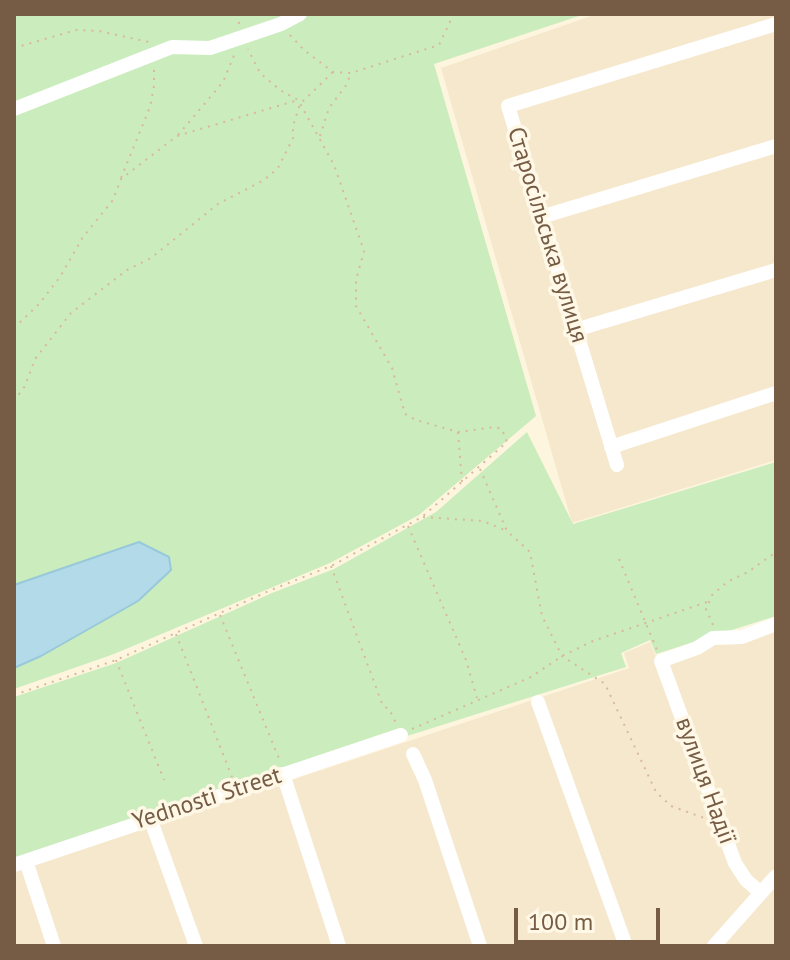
<!DOCTYPE html>
<meta charset="utf-8">
<style>
body{margin:0}
#map{position:relative;width:790px;height:960px;overflow:hidden;background:#fef5df;font-family:"PT Sans",sans-serif}
canvas{display:block}
.frame{position:absolute;inset:0;border:16px solid #765c45;pointer-events:none}
.scale{position:absolute;left:514px;top:908px;width:146px;height:36px;box-sizing:border-box;border:4px solid #765c45;border-top:0;padding-left:10px;font-size:24px;line-height:28px;white-space:nowrap;color:#765c45;-webkit-text-stroke:6px #fff8e7;paint-order:stroke}
</style>
<div id="map">
<canvas width="790" height="960"></canvas>
<div class="frame"></div>
<div class="scale">100 m</div>
</div>
<script>
const ctx = document.querySelector('canvas').getContext('2d');
ctx.lineJoin = 'round';
function fillPath(path, color) {
  ctx.fillStyle = color;
  ctx.fill(path, 'evenodd');
}
function poly(rows) {
  const path = new Path2D();
  for (const r of rows) {
    path.moveTo(r[0], r[1]);
    for (let i = 2; i < r.length; i += 2) path.lineTo(r[i], r[i + 1]);
  }
  return path;
}
function stroke(path, color, width, dash) {
  ctx.strokeStyle = color;
  ctx.lineWidth = width;
  ctx.lineCap = dash ? 'butt' : 'round';
  ctx.setLineDash(dash || []);
  ctx.stroke(path);
}
function write(font, color, halo, rows, align = 'center') {
  ctx.font = font + ' "PT Sans",sans-serif';
  ctx.lineWidth = 7;
  ctx.setLineDash([]);
  ctx.textBaseline = 'middle';
  ctx.strokeStyle = halo;
  ctx.fillStyle = color;
  for (const [text, x, y, turn = 0] of rows) {
    ctx.save();
    ctx.translate(x, y);
    ctx.rotate((+turn || 0) * Math.PI / 180);
    ctx.textAlign = isNaN(turn) ? turn : align;
    if (halo) ctx.strokeText(text, 0, 0);
    ctx.fillText(text, 0, 0);
    ctx.restore();
  }
}
const residential = poly([
 [597,14,776,14,776,460,572,523,441,68],
 [776,619,776,946,14,946,14,872,629,668,624,653,650,642,656,657]
]);
const green = poly([
 [14,14,585,14,434,64,536,416,419,515,330,563,114,654,14,689,14,668,41,656,139,542,14,585],
 [527,432,573,524,776,462,776,616,656,654,650,640,621,653,626,667,14,860,14,697,116,663,272,593,334,569,436,512]
]);
const water = poly([
 [139,542,169,557,171,570,138,601,41,656,14,668,14,585,139,542]
]);
const path = poly([
 [238,14,239,24],
 [290,35,304,50,333,72,351,73,439,45,450,22,448,14],
 [14,48,76,30,99,31,149,42],
 [178,135,223,82,235,53],
 [320,136,329,108,347,84,350,75],
 [121,178,150,107,154,86,154,67],
 [14,328,39,304,60,277,83,237,113,200,121,179,177,136,298,100],
 [14,401,25,386,35,359,71,313,127,270,151,258,218,204,264,180,278,168,293,138,293,126,300,104,333,72],
 [458,432,462,482],
 [480,469,507,531,530,552,542,616,562,656,605,684,656,792,671,806,707,819],
 [423,517,483,521,507,531],
 [408,526,466,660,477,698],
 [619,559,657,650],
 [331,566,383,706,389,709,397,725],
 [220,615,280,761],
 [713,625,706,609,712,595,727,582,748,572,776,552],
 [176,634,232,777],
 [116,660,164,780],
 [14,695,116,660,271,590,331,566,422,517,507,442,502,429,495,427,458,432,416,420,405,414,392,368,356,306,356,280,364,251,334,165,298,100,280,90,260,73,248,49],
 [412,729,531,677,562,656,593,641,707,602]
]);
const minor = poly([
 [14,109,172,47,210,48,281,24,300,14],
 [541,217,776,146],
 [575,330,776,270],
 [611,447,776,393],
 [617,465,508,106,776,24],
 [538,702,626,946],
 [413,754,425,780,480,946],
 [283,774,339,946],
 [150,818,196,946],
 [26,861,54,946],
 [14,865,401,735],
 [761,893,746,880,735,863,661,661,697,648,713,638,742,637,776,624],
 [714,946,776,876]
]);
const streetNames = [
 ["Старосільська вулиця",547,235,73],
 ["вулиця Надії",705,781,70],
 ["Yednosti Street",207,799,-18]
];
fillPath(residential, '#f6e8cd');
fillPath(green, '#cbecbd');
fillPath(water, '#b3dae8');
stroke(water, '#98c9db', 2);
stroke(path, '#d9b999', 2, [2, 6]);
stroke(minor, '#fff', 14);
write('24px', '#765c45', '#fff8e7', streetNames);
</script>
